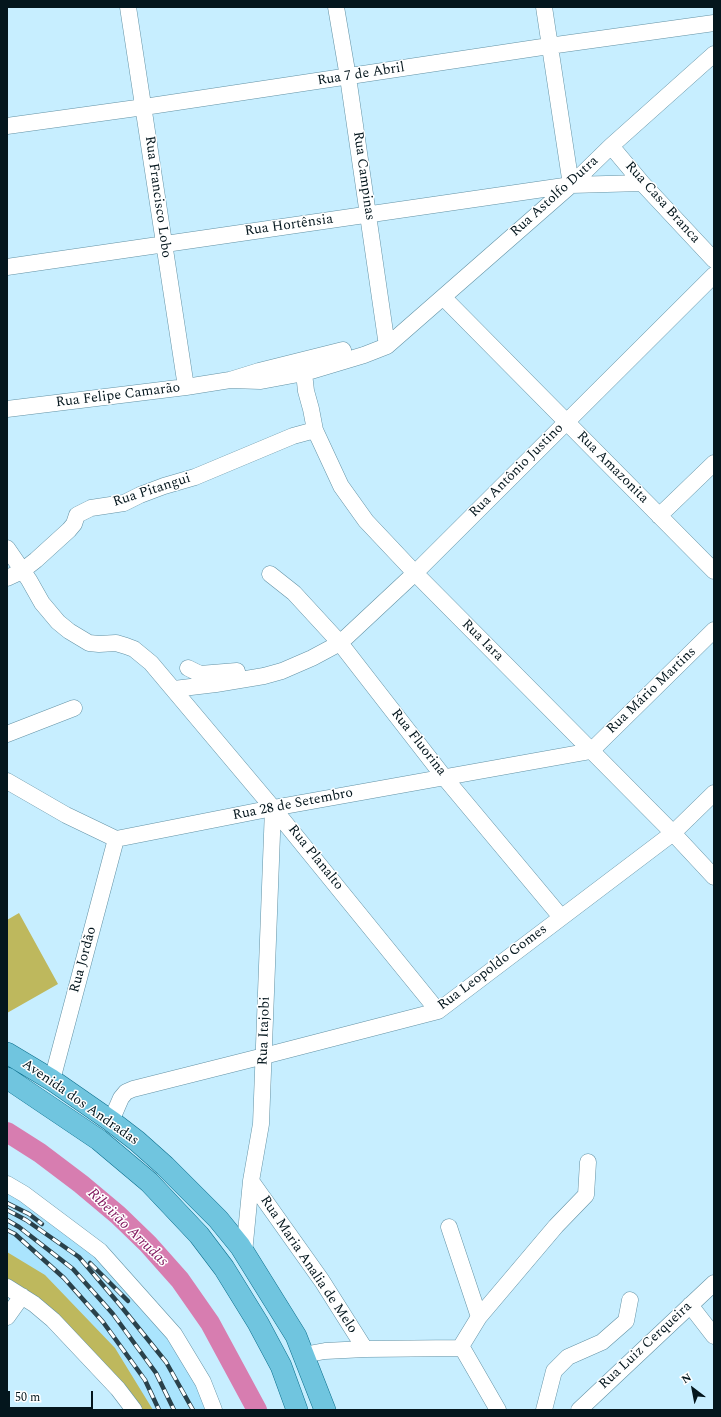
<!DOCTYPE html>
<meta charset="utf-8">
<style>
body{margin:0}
#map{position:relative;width:721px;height:1417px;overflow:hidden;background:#c7eeff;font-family:Spectral,serif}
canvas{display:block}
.frame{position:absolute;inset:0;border:8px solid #04161d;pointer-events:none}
.north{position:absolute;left:673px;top:1369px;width:40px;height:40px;-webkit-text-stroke:3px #fff;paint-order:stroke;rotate:328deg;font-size:11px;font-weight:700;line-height:16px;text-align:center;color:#04161d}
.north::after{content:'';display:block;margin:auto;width:14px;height:18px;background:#04161d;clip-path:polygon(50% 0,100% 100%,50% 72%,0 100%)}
.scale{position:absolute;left:8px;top:1391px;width:85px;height:18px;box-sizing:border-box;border:2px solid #04161d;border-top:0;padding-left:5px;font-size:12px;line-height:14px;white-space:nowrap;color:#04161d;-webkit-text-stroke:3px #fff;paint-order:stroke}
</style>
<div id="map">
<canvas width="721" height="1417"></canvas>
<div class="frame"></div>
<div class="north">N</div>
<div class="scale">50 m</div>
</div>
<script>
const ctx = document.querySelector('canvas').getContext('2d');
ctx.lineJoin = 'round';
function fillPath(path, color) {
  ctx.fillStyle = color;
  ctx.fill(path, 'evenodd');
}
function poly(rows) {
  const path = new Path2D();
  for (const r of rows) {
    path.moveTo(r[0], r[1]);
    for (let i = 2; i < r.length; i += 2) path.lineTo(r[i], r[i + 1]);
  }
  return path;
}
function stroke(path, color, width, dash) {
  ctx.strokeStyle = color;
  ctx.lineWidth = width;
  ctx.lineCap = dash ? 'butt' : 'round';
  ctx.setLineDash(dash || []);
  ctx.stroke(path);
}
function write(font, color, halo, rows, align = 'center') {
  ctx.font = font + ' Spectral,serif';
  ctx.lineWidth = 3;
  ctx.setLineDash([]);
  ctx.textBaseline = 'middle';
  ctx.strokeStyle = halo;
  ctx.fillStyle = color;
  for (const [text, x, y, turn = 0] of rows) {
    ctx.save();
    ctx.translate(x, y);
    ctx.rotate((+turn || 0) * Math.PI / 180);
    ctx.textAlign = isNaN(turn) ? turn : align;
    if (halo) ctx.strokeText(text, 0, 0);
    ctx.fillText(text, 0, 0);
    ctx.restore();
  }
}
const built = poly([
 [7,1186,87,1242,163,1320,209,1410,141,1410,7,1273]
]);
const green = poly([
 [19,913,58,984,7,1013,7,920],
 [7,1252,45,1275,115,1348,153,1410,137,1410,7,1281]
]);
const river = poly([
 [7,1132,40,1153,81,1184,118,1215,148,1244,180,1280,210,1323,257,1410]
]);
const minor = poly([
 [128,7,186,387],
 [336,7,348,77,387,346],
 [544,7,571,185],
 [7,126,144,107,549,46,714,23],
 [611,146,642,183,714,260],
 [7,267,571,185,642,183],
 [443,297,714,571],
 [304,373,306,391,311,409,315,430,341,486,366,521,415,573,673,833,714,877],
 [230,380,261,381,304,373,364,355,387,346,571,185,611,146,714,54],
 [7,409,186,387,230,380,259,371,343,350],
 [659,516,714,463],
 [7,548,29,580,42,603,58,622,69,631,89,643,99,644,116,643,126,646,134,649,151,663,273,808,438,1011],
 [270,574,294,593,340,643,444,777,561,917],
 [7,578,22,571,36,560,69,530,74,524,77,515,91,508,124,503,140,495,164,486,195,477,293,436,315,430],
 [188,668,200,674,237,671],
 [174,689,216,684,264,676,282,671,312,658,340,643,415,573,714,275],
 [7,734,74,708],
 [7,781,66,815,116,839,273,808,591,751,714,630],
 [52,1080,116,839],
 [111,1121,121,1098,126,1092,133,1089,264,1056,438,1011,673,833,714,793],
 [251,1181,322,1281,365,1349],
 [7,1184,24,1194,100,1251,174,1334,203,1382,214,1410],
 [449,1227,479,1317],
 [244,1253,251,1181,261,1124,273,808],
 [7,1287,34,1304,53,1320,118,1389,134,1410],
 [690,1305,714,1336],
 [7,1317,22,1296],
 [460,1348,479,1317,556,1226,586,1195,588,1162],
 [303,1355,325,1351,365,1349,460,1348,464,1351,498,1410],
 [544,1410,554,1371,568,1357,602,1342,626,1321,630,1300],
 [579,1410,714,1283]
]);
const major = poly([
 [7,1053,52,1080,111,1121,137,1141,165,1166,218,1219,240,1246,296,1336,325,1410],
 [7,1078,99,1140,149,1182,199,1235,224,1268,258,1323,281,1366,297,1410]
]);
const rail = poly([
 [7,1203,29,1214,42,1224],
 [7,1210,26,1220,79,1257,120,1305,166,1362,193,1410],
 [7,1220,19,1227,73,1269,113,1314,156,1373,174,1410],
 [7,1230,15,1234,64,1278,103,1322,145,1380,159,1410],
 [90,1263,128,1301]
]);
const streetNames = [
 ["Rua 7 de Abril",361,75,-9],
 ["Rua Campinas",363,176,82],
 ["Rua Francisco Lobo",157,197,82],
 ["Rua Astolfo Dutra",555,197,-42],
 ["Rua Casa Branca",662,203,48],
 ["Rua Hortênsia",289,226,-8],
 ["Rua Felipe Camarão",118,396,-7],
 ["Rua Amazonita",612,468,45],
 ["Rua Antônio Justino",517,471,-45],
 ["Rua Pitangui",152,491,-18],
 ["Rua Iara",482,641,45],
 ["Rua Mário Martins",652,691,-44],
 ["Rua Fluorina",418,743,52],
 ["Rua 28 de Setembro",293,805,-11],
 ["Rua Planalto",315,858,51],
 ["Rua Jordão",84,960,-75],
 ["Rua Leopoldo Gomes",493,968,-37],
 ["Rua Itajobi",265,1031,-88],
 ["Avenida dos Andradas",80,1103,35],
 ["Rua Maria Analia de Melo",308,1265,56],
 ["Rua Luiz Cerqueira",646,1346,-43]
];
const waterNames = [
 ["Ribeirão Arrudas",127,1228,44]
];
fillPath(built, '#aae4fd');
fillPath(green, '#beb85d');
stroke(river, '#d77db0', 20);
stroke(minor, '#6392a5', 17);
stroke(major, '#0c6f8d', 22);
stroke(minor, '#fff', 16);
stroke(major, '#70c5df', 21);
stroke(rail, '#2a414a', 4.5);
stroke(rail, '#fff', 3, [9]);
write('14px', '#04161d', '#fff', streetNames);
write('italic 15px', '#82175e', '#fff', waterNames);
</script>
